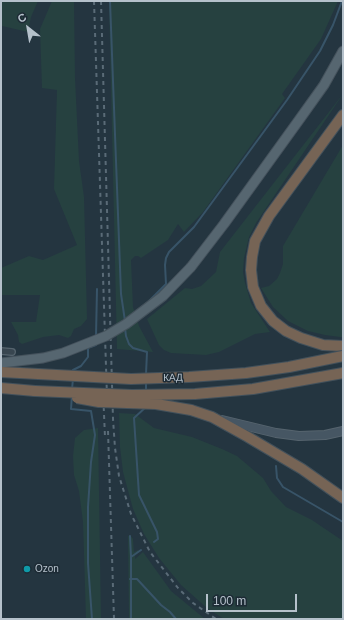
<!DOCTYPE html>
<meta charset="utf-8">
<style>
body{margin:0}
#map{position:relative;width:344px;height:620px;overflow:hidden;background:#243540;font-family:Arial,sans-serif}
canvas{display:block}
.frame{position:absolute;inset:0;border:2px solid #b5c1cb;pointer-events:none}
.north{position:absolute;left:8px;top:8px;width:40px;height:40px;-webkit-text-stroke:3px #1d2b35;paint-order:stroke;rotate:329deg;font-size:11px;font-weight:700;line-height:16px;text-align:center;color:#b5c1cb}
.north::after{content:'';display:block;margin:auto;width:14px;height:18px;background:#b5c1cb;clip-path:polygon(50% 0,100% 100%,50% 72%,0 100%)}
.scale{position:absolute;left:206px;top:594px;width:91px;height:18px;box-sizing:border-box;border:2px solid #b5c1cb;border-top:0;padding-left:5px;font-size:12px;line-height:14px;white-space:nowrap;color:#b5c1cb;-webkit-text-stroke:3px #1d2b35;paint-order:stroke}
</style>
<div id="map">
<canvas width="344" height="620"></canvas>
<div class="frame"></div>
<div class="north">С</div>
<div class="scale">100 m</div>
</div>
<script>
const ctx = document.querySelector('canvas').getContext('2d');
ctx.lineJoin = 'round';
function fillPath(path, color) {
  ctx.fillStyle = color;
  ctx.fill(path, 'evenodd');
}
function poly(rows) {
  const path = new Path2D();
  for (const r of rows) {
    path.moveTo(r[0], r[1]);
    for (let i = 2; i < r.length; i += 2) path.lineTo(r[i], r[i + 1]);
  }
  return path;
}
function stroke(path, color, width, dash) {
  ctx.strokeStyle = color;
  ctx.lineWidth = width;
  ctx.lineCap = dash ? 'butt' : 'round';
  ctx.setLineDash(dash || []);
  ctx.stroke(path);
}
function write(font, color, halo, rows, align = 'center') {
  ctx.font = font + ' Arial,sans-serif';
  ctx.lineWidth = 3;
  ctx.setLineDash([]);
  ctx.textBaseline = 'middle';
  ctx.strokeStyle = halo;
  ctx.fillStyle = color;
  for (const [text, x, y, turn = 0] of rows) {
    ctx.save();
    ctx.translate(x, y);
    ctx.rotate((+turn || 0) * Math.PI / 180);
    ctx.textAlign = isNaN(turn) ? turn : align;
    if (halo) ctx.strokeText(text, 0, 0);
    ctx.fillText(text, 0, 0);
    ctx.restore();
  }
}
const green = poly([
 [1,1,38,1,31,17,28,32,2,26],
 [52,1,74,1,75,78,79,161,84,197,87,319,81,326,74,329,71,336,68,338,59,335,43,337,22,344,19,342,18,335,11,322,36,322,40,295,2,295,1,268,29,256,43,260,77,245,54,189,57,90,42,88,40,29],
 [109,1,338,1,321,39,282,94,285,98,203,212,184,232,178,224,168,240,141,258,138,256,135,256,131,260,133,307,139,326,153,352,117,349],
 [343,94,256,223,249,237,244,258,243,272,245,283,251,303,270,332,255,334,219,352,206,355,171,353,164,350,159,345,147,319,185,288,192,289,201,286,216,272,220,252],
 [343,145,343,337,340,337,325,335,308,331,288,321,273,307,261,288,269,286,277,279,280,273,283,264,283,246],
 [119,413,135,414,154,428,192,437,222,449,237,456,263,478,271,491,286,507,312,520,343,541,343,619,224,619,207,608,181,585,159,558,144,534,133,509,123,472,120,447],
 [98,428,101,619,86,619,83,522,79,491,74,475,73,456,75,438,84,430],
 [128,536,131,536,133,539,134,552,138,550,139,552,135,556,135,559,143,552,171,591,205,619,129,619]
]);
const stream = poly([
 [110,1,121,294,125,321],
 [146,304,166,284,165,265,166,258,169,252,194,227,287,100,320,51,333,25,342,1],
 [125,328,126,336,129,344,133,348,147,352,146,374],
 [96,336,97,289],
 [73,373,73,370,81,366,88,357,88,348,96,345,96,343],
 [72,389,73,379],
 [146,392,146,381],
 [72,395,71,409,91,411,95,435,91,462,88,507,88,563,92,619],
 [146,407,134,418,139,495,157,532,158,539,154,542],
 [276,466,277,478,283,487,343,522],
 [130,536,131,557],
 [130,579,137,579,161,605,170,612,176,619],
 [131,619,131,557,141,550]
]);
const street = poly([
 [1,351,12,352]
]);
const secondary = poly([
 [222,420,276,433,299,436,325,435,343,431]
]);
const primary = poly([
 [191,267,224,224,299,120,324,85,343,51]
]);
const highway = poly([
 [343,115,269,216,255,241,252,257,251,270,253,287,261,306,273,321,286,331,301,338,323,345,343,346],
 [1,388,35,391],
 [191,410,212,417,248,437,302,469,343,498]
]);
const rail = poly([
 [94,1,107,397],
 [101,1,113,419,115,448,119,476,131,514,150,552,178,588,193,603,216,619],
 [103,391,105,437],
 [108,431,114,619]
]);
const primaryBridge = poly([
 [1,363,43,358,63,353,106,336,126,324,163,296,191,267]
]);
const highwayBridge = poly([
 [1,372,131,379,189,377,246,373,289,367,343,356],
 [35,391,132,395,195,394,253,389,343,373],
 [77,398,99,402,156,404,191,410]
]);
const markers = [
 [27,569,4,"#0f9aa8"]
];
const streetNames = [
 ["КАД",173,378,-1]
];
const poiNames = [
 ["Ozon",35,569]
];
fillPath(green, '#264140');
stroke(stream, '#385468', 2);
stroke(street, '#56646e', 8);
stroke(secondary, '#56646e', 10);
stroke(primary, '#45525c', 11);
stroke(highway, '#43515b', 12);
stroke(street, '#384650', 5.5);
stroke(secondary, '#465663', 8);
stroke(primary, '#566670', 9);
stroke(highway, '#766455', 10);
stroke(rail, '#5a6b77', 2, [4, 4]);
stroke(primaryBridge, '#45525c', 11, []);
stroke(highwayBridge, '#43515b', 12, []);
stroke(primaryBridge, '#566670', 9);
stroke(highwayBridge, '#766455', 10);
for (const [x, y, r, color] of markers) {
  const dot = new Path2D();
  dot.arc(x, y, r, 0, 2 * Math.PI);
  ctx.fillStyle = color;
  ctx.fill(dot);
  stroke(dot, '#1d2b35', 1.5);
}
write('10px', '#b5c1cb', '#1d2b35', streetNames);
write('10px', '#b5c1cb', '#1d2b35', poiNames, 'left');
</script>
